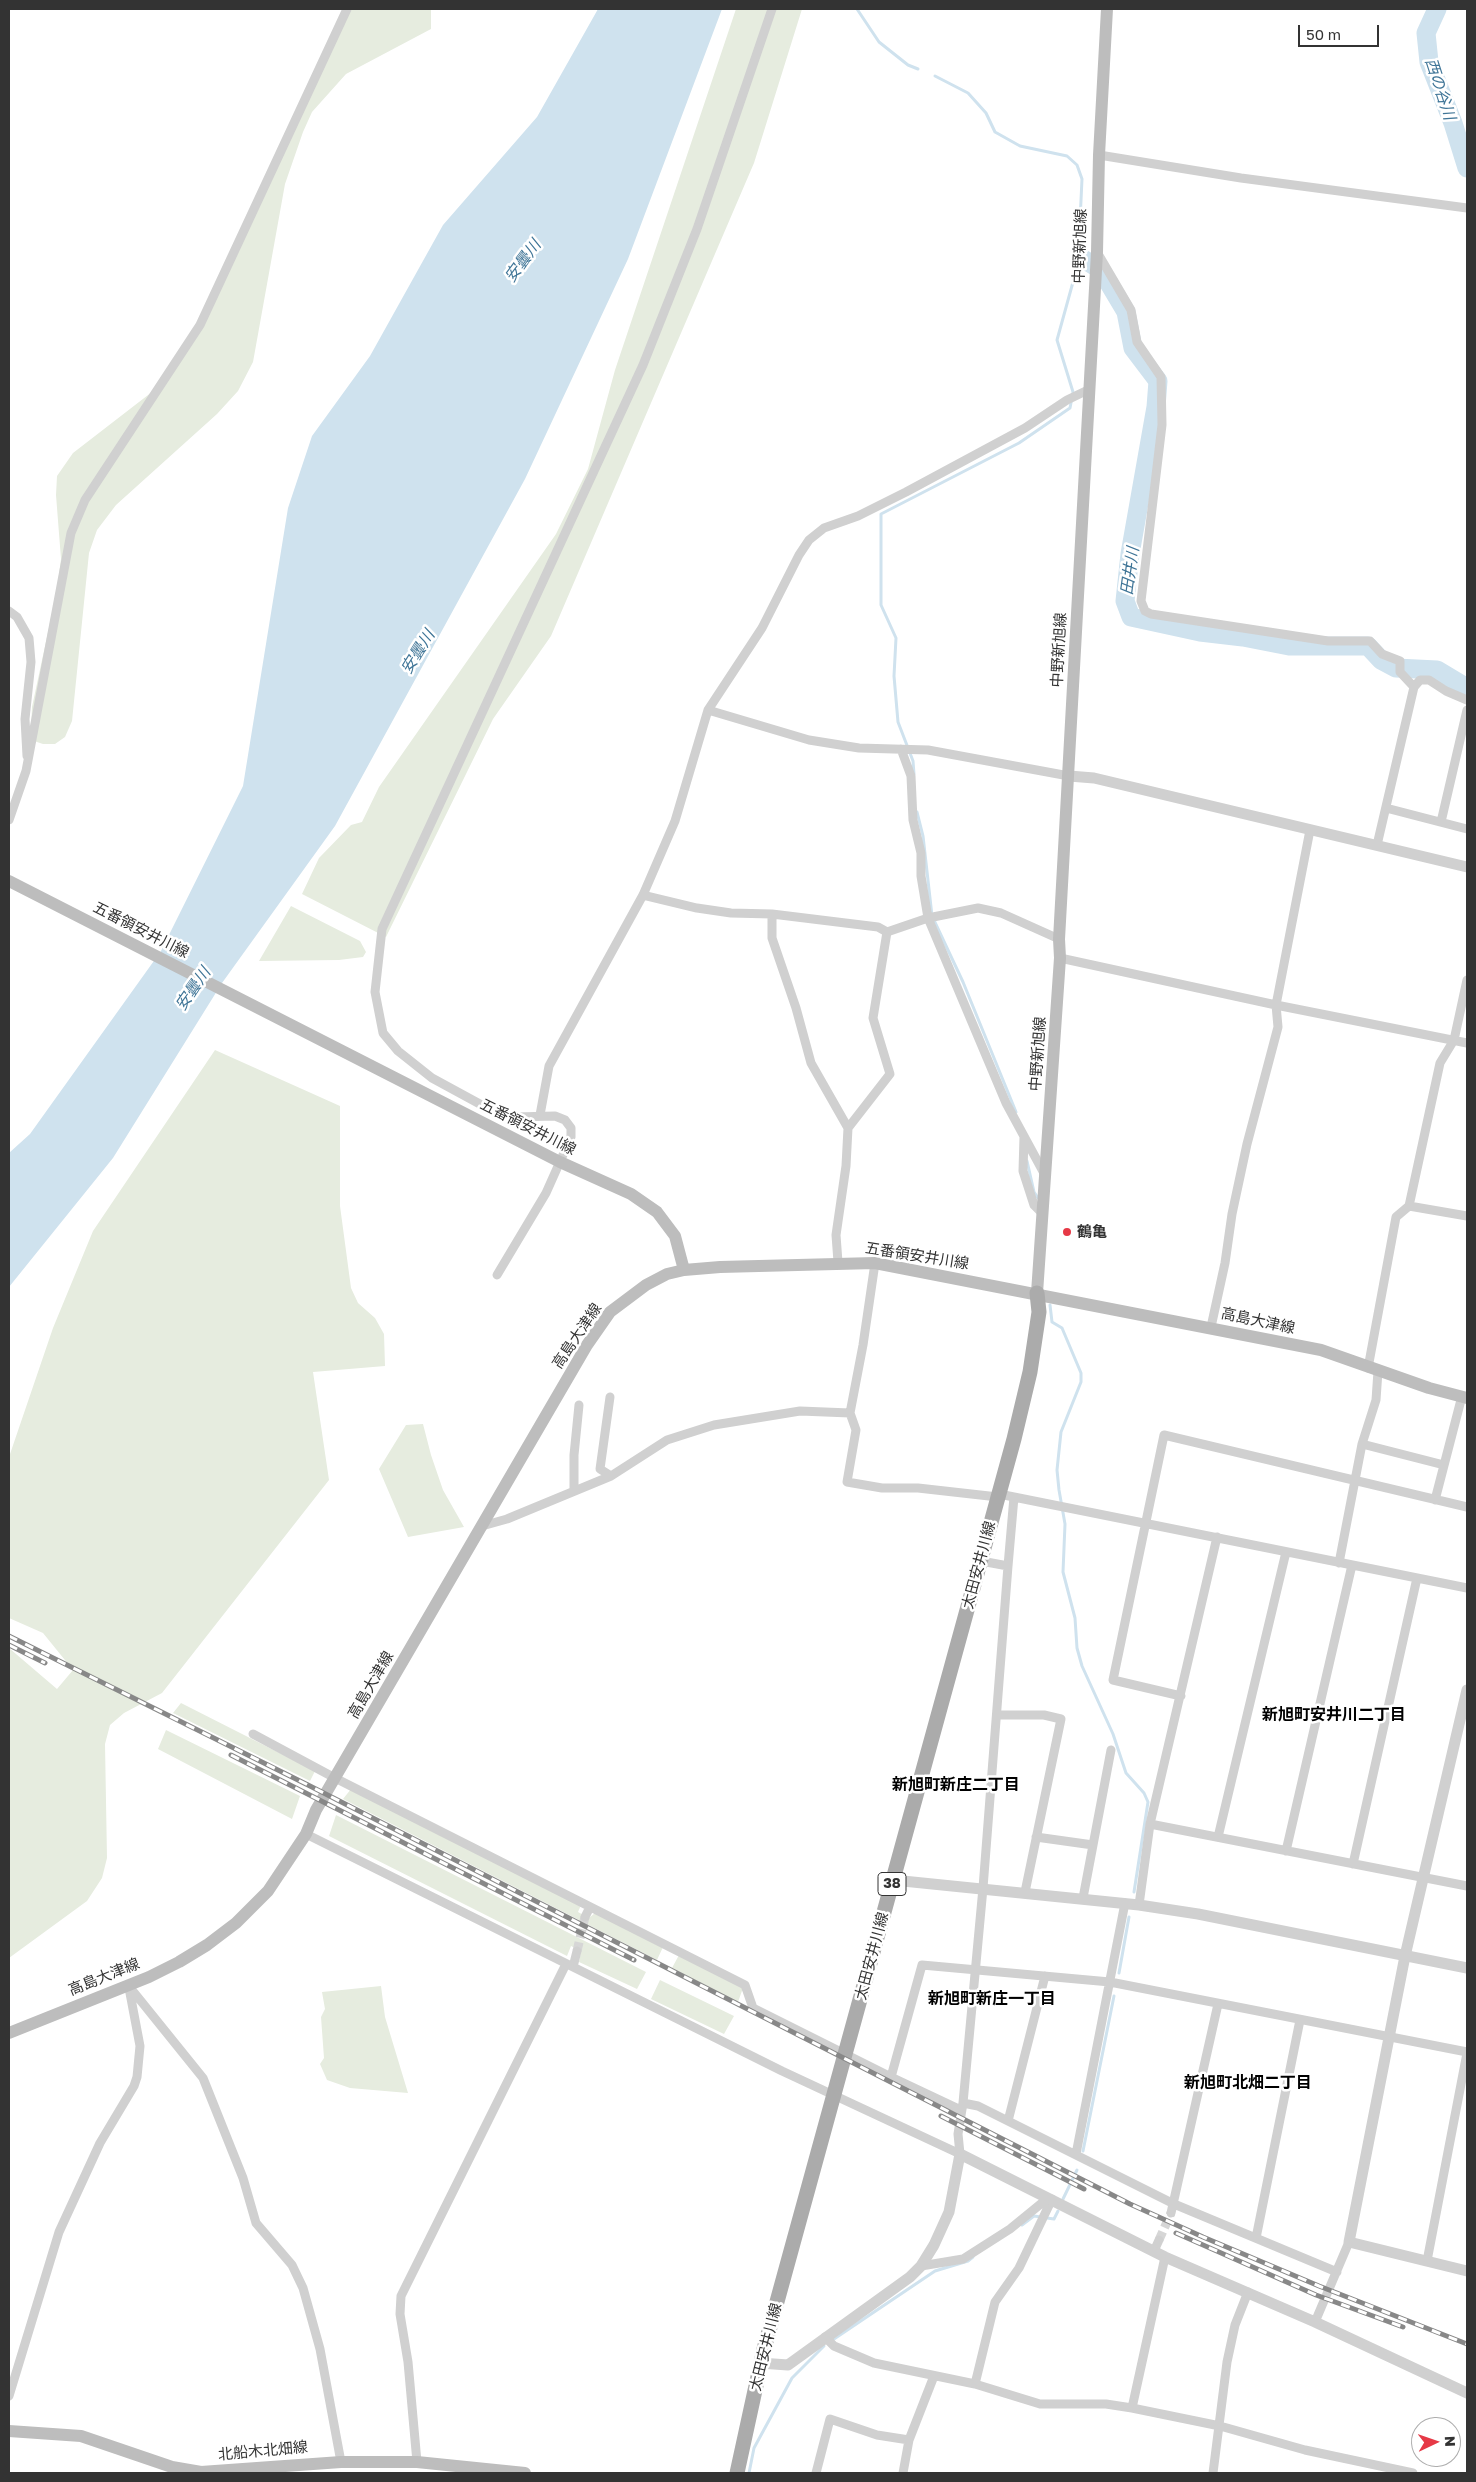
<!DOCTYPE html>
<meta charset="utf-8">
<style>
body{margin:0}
#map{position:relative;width:1476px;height:2482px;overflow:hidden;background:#fff;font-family:"Golos Text",sans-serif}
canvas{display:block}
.frame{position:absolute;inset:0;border:10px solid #333;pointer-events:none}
.north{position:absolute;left:1411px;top:2417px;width:50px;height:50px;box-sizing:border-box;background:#fff;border:1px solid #adadad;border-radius:50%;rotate:87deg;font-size:14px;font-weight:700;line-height:20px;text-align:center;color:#333}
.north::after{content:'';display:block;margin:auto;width:18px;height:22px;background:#e63946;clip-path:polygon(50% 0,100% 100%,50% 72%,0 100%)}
.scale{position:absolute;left:1298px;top:25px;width:81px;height:22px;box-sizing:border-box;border:2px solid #333;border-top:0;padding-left:6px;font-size:15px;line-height:18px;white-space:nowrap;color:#333;-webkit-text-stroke:4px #fff;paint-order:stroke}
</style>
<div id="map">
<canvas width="1476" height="2482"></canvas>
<div class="frame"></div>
<div class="north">N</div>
<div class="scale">50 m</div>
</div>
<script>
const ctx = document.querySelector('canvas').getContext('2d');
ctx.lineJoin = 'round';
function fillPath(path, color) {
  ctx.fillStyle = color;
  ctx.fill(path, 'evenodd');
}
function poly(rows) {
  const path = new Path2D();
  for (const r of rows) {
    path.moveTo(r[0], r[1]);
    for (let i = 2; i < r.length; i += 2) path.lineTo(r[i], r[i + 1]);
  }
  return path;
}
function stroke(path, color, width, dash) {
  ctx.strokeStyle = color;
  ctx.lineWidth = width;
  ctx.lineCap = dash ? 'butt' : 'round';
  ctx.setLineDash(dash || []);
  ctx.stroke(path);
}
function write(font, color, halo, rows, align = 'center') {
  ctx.font = font + ' "Golos Text","Noto Sans JP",sans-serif';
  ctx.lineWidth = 5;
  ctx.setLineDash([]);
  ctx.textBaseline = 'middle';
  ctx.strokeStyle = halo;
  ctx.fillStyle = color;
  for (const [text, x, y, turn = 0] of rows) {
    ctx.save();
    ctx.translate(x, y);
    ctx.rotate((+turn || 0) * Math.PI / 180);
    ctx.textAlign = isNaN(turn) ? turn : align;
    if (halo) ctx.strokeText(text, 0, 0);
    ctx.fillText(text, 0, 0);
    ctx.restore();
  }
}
const green = poly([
 [348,9,431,9,431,29,346,74,312,112,303,132,285,184,253,362,238,391,217,414,116,505,97,530,89,553,72,721,65,737,55,744,43,744,34,741,31,729,32,707,57,590,61,559,56,495,57,476,73,453,161,385,178,362],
 [736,9,802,9,754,163,551,636,493,719,386,937,302,894,319,858,351,825,362,822,379,787,556,534,588,469,615,370],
 [291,906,360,941,366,952,363,957,339,960,259,961],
 [215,1050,340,1106,340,1206,351,1288,358,1303,375,1318,384,1334,385,1366,313,1372,329,1480,162,1693,124,1713,110,1725,105,1744,107,1858,102,1878,87,1901,9,1958,9,1648,57,1689,73,1670,43,1633,9,1618,9,1457,53,1328,93,1231],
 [423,1424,431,1455,443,1490,464,1527,408,1537,379,1469,406,1425],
 [181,1703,315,1771,310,1781,173,1713],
 [166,1730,300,1796,292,1819,158,1749],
 [351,1789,581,1905,578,1912,589,1918,595,1913,663,1947,657,1960,343,1799],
 [336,1815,646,1972,637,1989,579,1962,581,1951,571,1946,567,1956,329,1836],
 [679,1955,743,1988,738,2002,672,1968],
 [660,1980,734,2016,724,2034,651,1999],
 [381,1986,385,2017,408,2093,350,2088,327,2080,320,2064,324,2058,321,2017,325,2009,322,1992]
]);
const water = poly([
 [598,9,722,9,628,259,525,479,335,826,222,983,113,1158,9,1287,9,1153,30,1134,161,951,243,786,288,508,312,436,370,356,443,225,537,117]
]);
const stream = poly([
 [857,9,879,42,908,65,918,69],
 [914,774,913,761,898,722,894,676,896,638,881,605,881,514,1019,443,1070,408,1073,392,1057,340,1078,264,1082,179,1077,165,1067,156,1020,146,995,132,986,113,968,93,935,76],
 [917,812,923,836,932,916,963,982,1016,1112],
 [1027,1161,1034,1192,1038,1198],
 [1050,1305,1052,1322,1062,1328,1081,1373,1081,1382,1061,1432,1057,1470,1059,1490,1065,1524,1063,1572,1075,1618,1077,1648,1082,1666,1113,1734,1126,1773,1144,1793,1148,1802,1134,1892],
 [1119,1973,1129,1917],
 [1083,2151,1114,1996],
 [1063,2199,1077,2170],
 [1047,2218,1054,2219,1058,2211],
 [1022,2225,1034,2216,1041,2217],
 [834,2339,935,2271,968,2261,973,2257],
 [749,2473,754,2448,792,2378,824,2346]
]);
const river = poly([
 [1437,9,1426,33,1429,62,1453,123,1467,168],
 [1085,260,1101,270,1126,312,1133,348,1158,381,1156,407,1130,554,1125,601,1131,617,1200,632,1243,637,1289,646,1368,646,1381,660,1396,668,1437,670,1462,685,1467,686]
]);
const minorTunnel = poly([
 [577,1951,585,1917],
 [1159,2240,1171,2213]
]);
const minor = poly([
 [1099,155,1241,178,1467,208],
 [1097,252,1131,310,1137,342,1161,377,1162,425,1141,601,1145,611,1151,614,1328,641,1370,641,1382,654,1400,661,1400,672,1414,687],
 [9,611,17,617,29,638,31,662,25,719,27,756],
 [708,710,809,740,859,748,928,750,1069,776],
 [901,749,911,776,913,820,921,853,921,876,928,918,1006,1103,1045,1175],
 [1386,808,1467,829],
 [9,820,26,771,71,533,85,500,200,325,347,9],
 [1441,822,1467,710],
 [1377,845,1414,687,1420,680,1429,680,1446,691,1467,700],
 [643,895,697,908,731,913,772,914,878,927,887,932,928,918,978,908,1001,913,1059,939],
 [772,914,772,938,796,1008,811,1063,848,1128,846,1166,836,1235,838,1262],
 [1060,958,1276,1005,1467,1043],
 [540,1115,549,1066,643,895,675,821,708,710,762,628,799,555,809,540,824,528,858,516,906,492,1025,428,1067,400,1090,389],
 [848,1128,890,1074,873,1018,887,932],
 [1024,1137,1023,1171,1034,1205,1043,1214],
 [1409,1206,1467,1216],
 [875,1263,863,1345,850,1413,856,1430,847,1482,882,1488,918,1488,998,1497],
 [497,1275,546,1193,571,1137,571,1128,565,1120,555,1116,515,1117,489,1109,432,1078,398,1051,383,1033,375,992,382,929,643,365,697,229,772,9],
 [1211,1327,1225,1263,1232,1214,1247,1144,1278,1027,1276,1005,1310,830],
 [1368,1368,1396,1217,1409,1206,1440,1063,1454,1040,1467,980],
 [610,1397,600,1469,611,1476],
 [1362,1444,1444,1465],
 [574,1491,574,1455,579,1405],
 [999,1494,1467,1588],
 [1435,1500,1462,1396],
 [482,1526,507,1519,611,1476,667,1440,714,1425,800,1411,850,1413],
 [1217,1537,1150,1824,1467,1886],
 [1339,1563,1362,1444,1376,1400,1378,1371],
 [1008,1566,1014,1497],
 [1181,1696,1113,1680,1164,1435,1467,1507],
 [997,1715,1044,1715,1061,1719,1025,1892],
 [253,1734,335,1778,745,1985,753,2008,891,2077],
 [306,1834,782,2071,960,2154],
 [1036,1837,1093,1845],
 [1218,1837,1286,1552],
 [1286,1851,1352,1565],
 [1353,1864,1417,1578],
 [1083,1898,1111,1750],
 [1139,1905,1150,1824],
 [585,1917,590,1907],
 [573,1967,577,1951],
 [1045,1976,1008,2121,1174,2204,1337,2272],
 [128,1985,203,2078,243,2178,256,2223,292,2265,303,2288,320,2349,341,2462],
 [963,2103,978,2106,1008,2121],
 [961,2110,891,2077,922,1965,1110,1982,1467,2052],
 [960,2154,958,2134,963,2103,983,1888,1008,1566,981,1561],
 [1076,2154,1125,1903],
 [1171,2213,1218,2004],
 [1256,2238,1300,2020],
 [1154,2251,1159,2240],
 [1427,2261,1467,2053],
 [921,2266,963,2259,1010,2229,1048,2198],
 [1315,2322,1349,2242],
 [825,2337,834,2346,874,2363,975,2384,1040,2404,1106,2404,1132,2408,1220,2426,1305,2450,1413,2473],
 [975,2384,995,2302,1019,2268,1052,2199],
 [9,2396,59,2232,100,2143,134,2086,137,2077,140,2046,129,1988],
 [1132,2408,1165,2257],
 [417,2462,408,2362,400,2314,401,2296,566,1964],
 [816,2473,830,2419,877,2435,909,2440],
 [903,2473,909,2440,934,2376],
 [1213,2473,1227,2362,1235,2325,1248,2292]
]);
const tertiary = poly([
 [1069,776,1094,778,1467,867],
 [1467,1690,1405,1956,1349,2242,1467,2271],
 [893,1880,1139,1905,1198,1914,1467,1968],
 [760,2363,788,2365,910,2277,921,2266,934,2245,949,2212,960,2154,1165,2257,1315,2322,1467,2393]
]);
const secondary = poly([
 [9,881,560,1162,631,1194,657,1212,675,1236,684,1270],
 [1037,1293,1060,958,1059,939,1097,252,1099,155,1107,9],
 [9,2033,149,1977,179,1962,207,1945,236,1923,268,1891,306,1834,316,1810,587,1345,610,1312,646,1285,667,1274,684,1270,720,1267,875,1263,1321,1350,1429,1388,1467,1398],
 [9,2431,81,2436,172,2467,201,2472,341,2462,417,2462,525,2473]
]);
const primary = poly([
 [737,2473,764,2349,1014,1439,1030,1372,1039,1312,1037,1293]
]);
const rail = poly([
 [9,1636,308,1785,1130,2204,1203,2237,1319,2286,1467,2344],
 [9,1645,45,1663],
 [231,1755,634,1960],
 [941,2116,1084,2189],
 [1176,2233,1316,2295,1403,2327]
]);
const markers = [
 [1067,1232,5,"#e63946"]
];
const shields = [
 [892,1884,28]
];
const shieldNames = [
 ["38",892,1884]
];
const streetNames = [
 ["中野新旭線",1080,246,-88],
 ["中野新旭線",1059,650,-87],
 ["五番領安井川線",141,930,27],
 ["中野新旭線",1038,1054,-86],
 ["五番領安井川線",528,1127,27],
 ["五番領安井川線",917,1256,9],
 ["高島大津線",1258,1321,12],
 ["高島大津線",577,1336,-56],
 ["太田安井川線",979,1565,-75],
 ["高島大津線",371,1685,-60],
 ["太田安井川線",872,1956,-75],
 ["高島大津線",104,1977,-22],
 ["太田安井川線",766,2347,-76],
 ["北船木北畑線",263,2451,-5]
];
const poiNames = [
 ["鶴亀",1077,1232]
];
const waterNames = [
 ["西の谷川",1440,89,72],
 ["安曇川",523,261,-53],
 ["田井川",1130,571,-82],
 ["安曇川",418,652,-58],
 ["安曇川",193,989,-55]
];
const neighbourhoodNames = [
 ["新旭町安井川二丁目",1334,1715],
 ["新旭町新庄二丁目",956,1785],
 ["新旭町新庄一丁目",992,1999],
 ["新旭町北畑二丁目",1248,2083]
];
fillPath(green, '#e6ecdf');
fillPath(water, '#cfe2ee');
stroke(stream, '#cfe2ee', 3);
stroke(river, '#cfe2ee', 19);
stroke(minorTunnel, '#d6d6d6', 9, [9, 4.5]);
stroke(minor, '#d0d0d0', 9);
stroke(tertiary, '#d0d0d0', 11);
stroke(secondary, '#bdbdbd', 12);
stroke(primary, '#ababab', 15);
stroke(rail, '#888', 5);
stroke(rail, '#fff', 3, [9]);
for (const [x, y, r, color] of markers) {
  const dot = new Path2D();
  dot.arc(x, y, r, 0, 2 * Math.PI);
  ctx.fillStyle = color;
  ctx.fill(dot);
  stroke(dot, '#fff', 2);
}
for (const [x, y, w] of shields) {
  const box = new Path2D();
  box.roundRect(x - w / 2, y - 11.5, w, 23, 4);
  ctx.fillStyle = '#fff';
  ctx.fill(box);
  stroke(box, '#333', 1);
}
write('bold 14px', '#333', null, shieldNames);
write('15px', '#333', '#fff', streetNames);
write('bold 15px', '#333', '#fff', poiNames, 'left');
write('italic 16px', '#3f7597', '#fff', waterNames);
write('bold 16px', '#000', '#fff', neighbourhoodNames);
</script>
